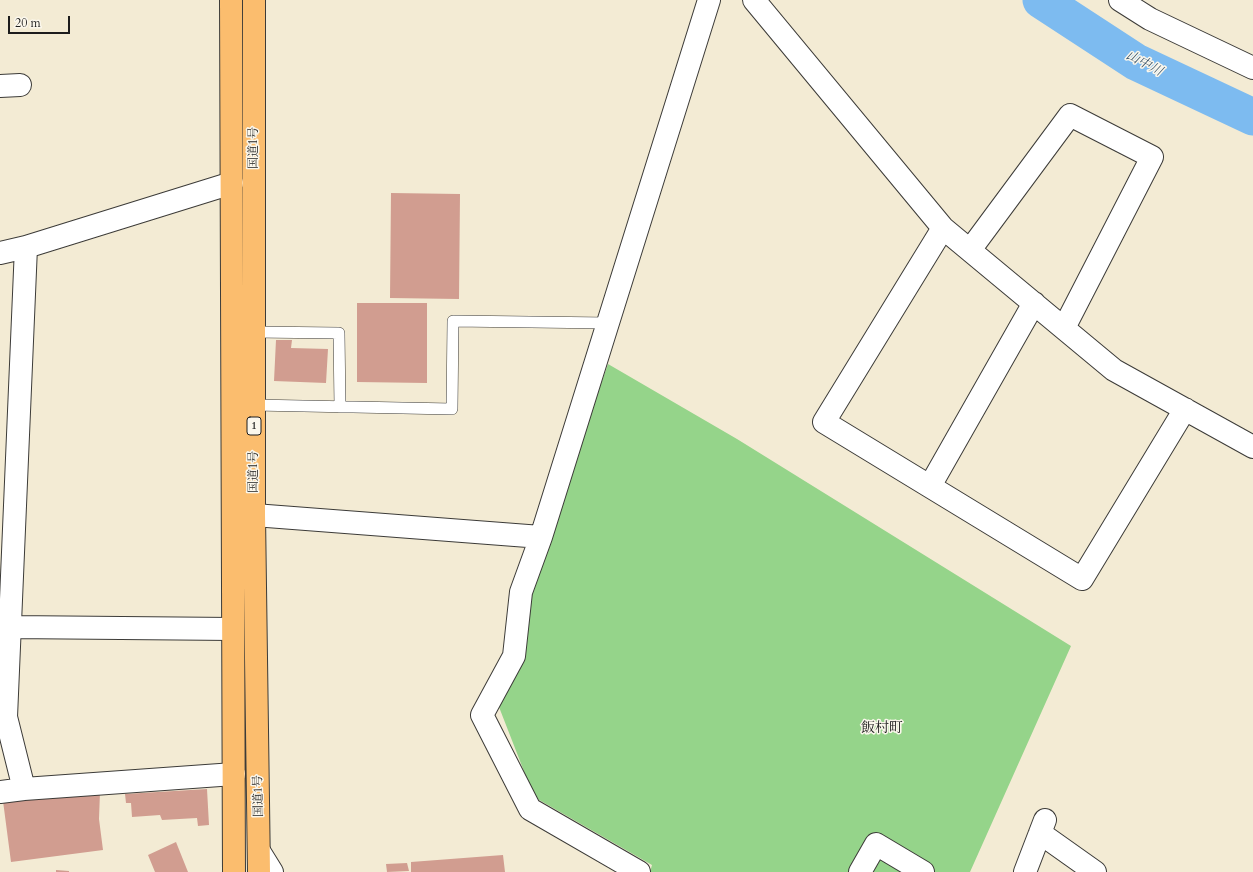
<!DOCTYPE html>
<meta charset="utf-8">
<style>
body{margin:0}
#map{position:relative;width:1253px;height:872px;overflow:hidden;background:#f3ebd4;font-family:Cardo,serif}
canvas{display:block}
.scale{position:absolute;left:8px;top:16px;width:62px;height:18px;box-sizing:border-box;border:2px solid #1c1c1c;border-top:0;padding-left:5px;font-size:12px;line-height:14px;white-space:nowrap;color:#1c1c1c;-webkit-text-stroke:3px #fbf7ec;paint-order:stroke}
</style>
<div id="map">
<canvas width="1253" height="872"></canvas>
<div class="scale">20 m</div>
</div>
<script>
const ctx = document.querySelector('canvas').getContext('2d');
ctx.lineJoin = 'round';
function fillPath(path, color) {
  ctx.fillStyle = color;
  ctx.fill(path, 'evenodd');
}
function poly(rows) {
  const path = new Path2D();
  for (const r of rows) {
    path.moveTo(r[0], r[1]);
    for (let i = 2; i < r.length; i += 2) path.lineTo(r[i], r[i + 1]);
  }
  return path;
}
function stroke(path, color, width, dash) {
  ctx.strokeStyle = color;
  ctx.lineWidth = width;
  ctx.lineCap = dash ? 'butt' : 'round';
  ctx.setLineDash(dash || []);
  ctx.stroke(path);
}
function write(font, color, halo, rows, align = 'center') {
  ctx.font = font + ' Cardo,"Noto Serif JP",serif';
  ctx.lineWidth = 3;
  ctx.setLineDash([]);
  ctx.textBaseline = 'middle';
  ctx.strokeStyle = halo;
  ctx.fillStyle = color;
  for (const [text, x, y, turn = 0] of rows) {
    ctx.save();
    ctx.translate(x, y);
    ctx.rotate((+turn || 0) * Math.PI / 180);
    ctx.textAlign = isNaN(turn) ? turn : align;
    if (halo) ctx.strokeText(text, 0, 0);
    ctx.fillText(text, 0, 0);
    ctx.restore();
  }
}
const green = poly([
 [608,364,737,439,1071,646,970,872,650,872,652,865,534,797,499,707,524,650,529,588]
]);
const river = poly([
 [1041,0,1136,62,1253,117]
]);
const building = poly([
 [391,193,460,194,459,299,390,298],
 [357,303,427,303,427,383,357,382],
 [276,340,292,340,291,348,328,349,326,383,274,381],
 [207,789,209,825,198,826,197,818,162,820,160,815,132,817,131,803,126,803,125,794],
 [100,792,99,819,103,850,11,862,3,801],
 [176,842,188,872,155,872,148,855],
 [503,855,505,872,411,872,411,862],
 [407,863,409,871,387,872,386,864],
 [56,870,69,871,69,872,56,872]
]);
const service = poly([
 [254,332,339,333,340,407],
 [254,405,452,409,453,321,608,323]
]);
const minor = poly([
 [754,0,943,228,1114,370,1253,447],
 [1120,0,1150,19,1253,68],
 [0,86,20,85],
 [943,228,824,422,1082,579,1185,409],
 [970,250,1070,115,1152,157,1064,328],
 [0,253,26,247],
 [930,486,1034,303],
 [254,515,541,537],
 [10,627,233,629],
 [24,789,6,717,26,247,232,183],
 [0,792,24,789,234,774],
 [1040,833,1095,872],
 [639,872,530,809,482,715,514,656,521,592,541,537,709,0],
 [860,872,876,844,923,872],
 [1025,872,1045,820]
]);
const tertiary = poly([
 [259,851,272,872]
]);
const trunk = poly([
 [231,0,234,872],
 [254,0,254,515,259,872]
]);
const shields = [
 [254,426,14]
];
const shieldNames = [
 ["1",254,426]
];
const streetNames = [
 ["国道1号",254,148,-90],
 ["国道1号",254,472,-90],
 ["国道1号",259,796,-91]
];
const waterNames = [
 ["山中川",1144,64,28]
];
const quarterNames = [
 ["飯村町",882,729]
];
fillPath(green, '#95d48a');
stroke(river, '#7dbbf0', 37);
fillPath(building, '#d19d90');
stroke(service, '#3c3b38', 12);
stroke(minor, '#3c3b38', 24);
stroke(tertiary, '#3c3b38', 24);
stroke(trunk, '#3c3b38', 24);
stroke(service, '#fff', 11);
stroke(minor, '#fff', 22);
stroke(tertiary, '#fff', 22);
stroke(trunk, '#fbbd6e', 22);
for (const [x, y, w] of shields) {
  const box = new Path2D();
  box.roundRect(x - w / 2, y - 9, w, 18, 3);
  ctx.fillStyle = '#fbf7ec';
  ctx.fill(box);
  stroke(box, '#1c1c1c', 1);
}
write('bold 11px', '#1c1c1c', null, shieldNames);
write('12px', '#1c1c1c', '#fbf7ec', streetNames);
write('italic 13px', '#435c71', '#fbf7ec', waterNames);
write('14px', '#1c1c1c', '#fbf7ec', quarterNames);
</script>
